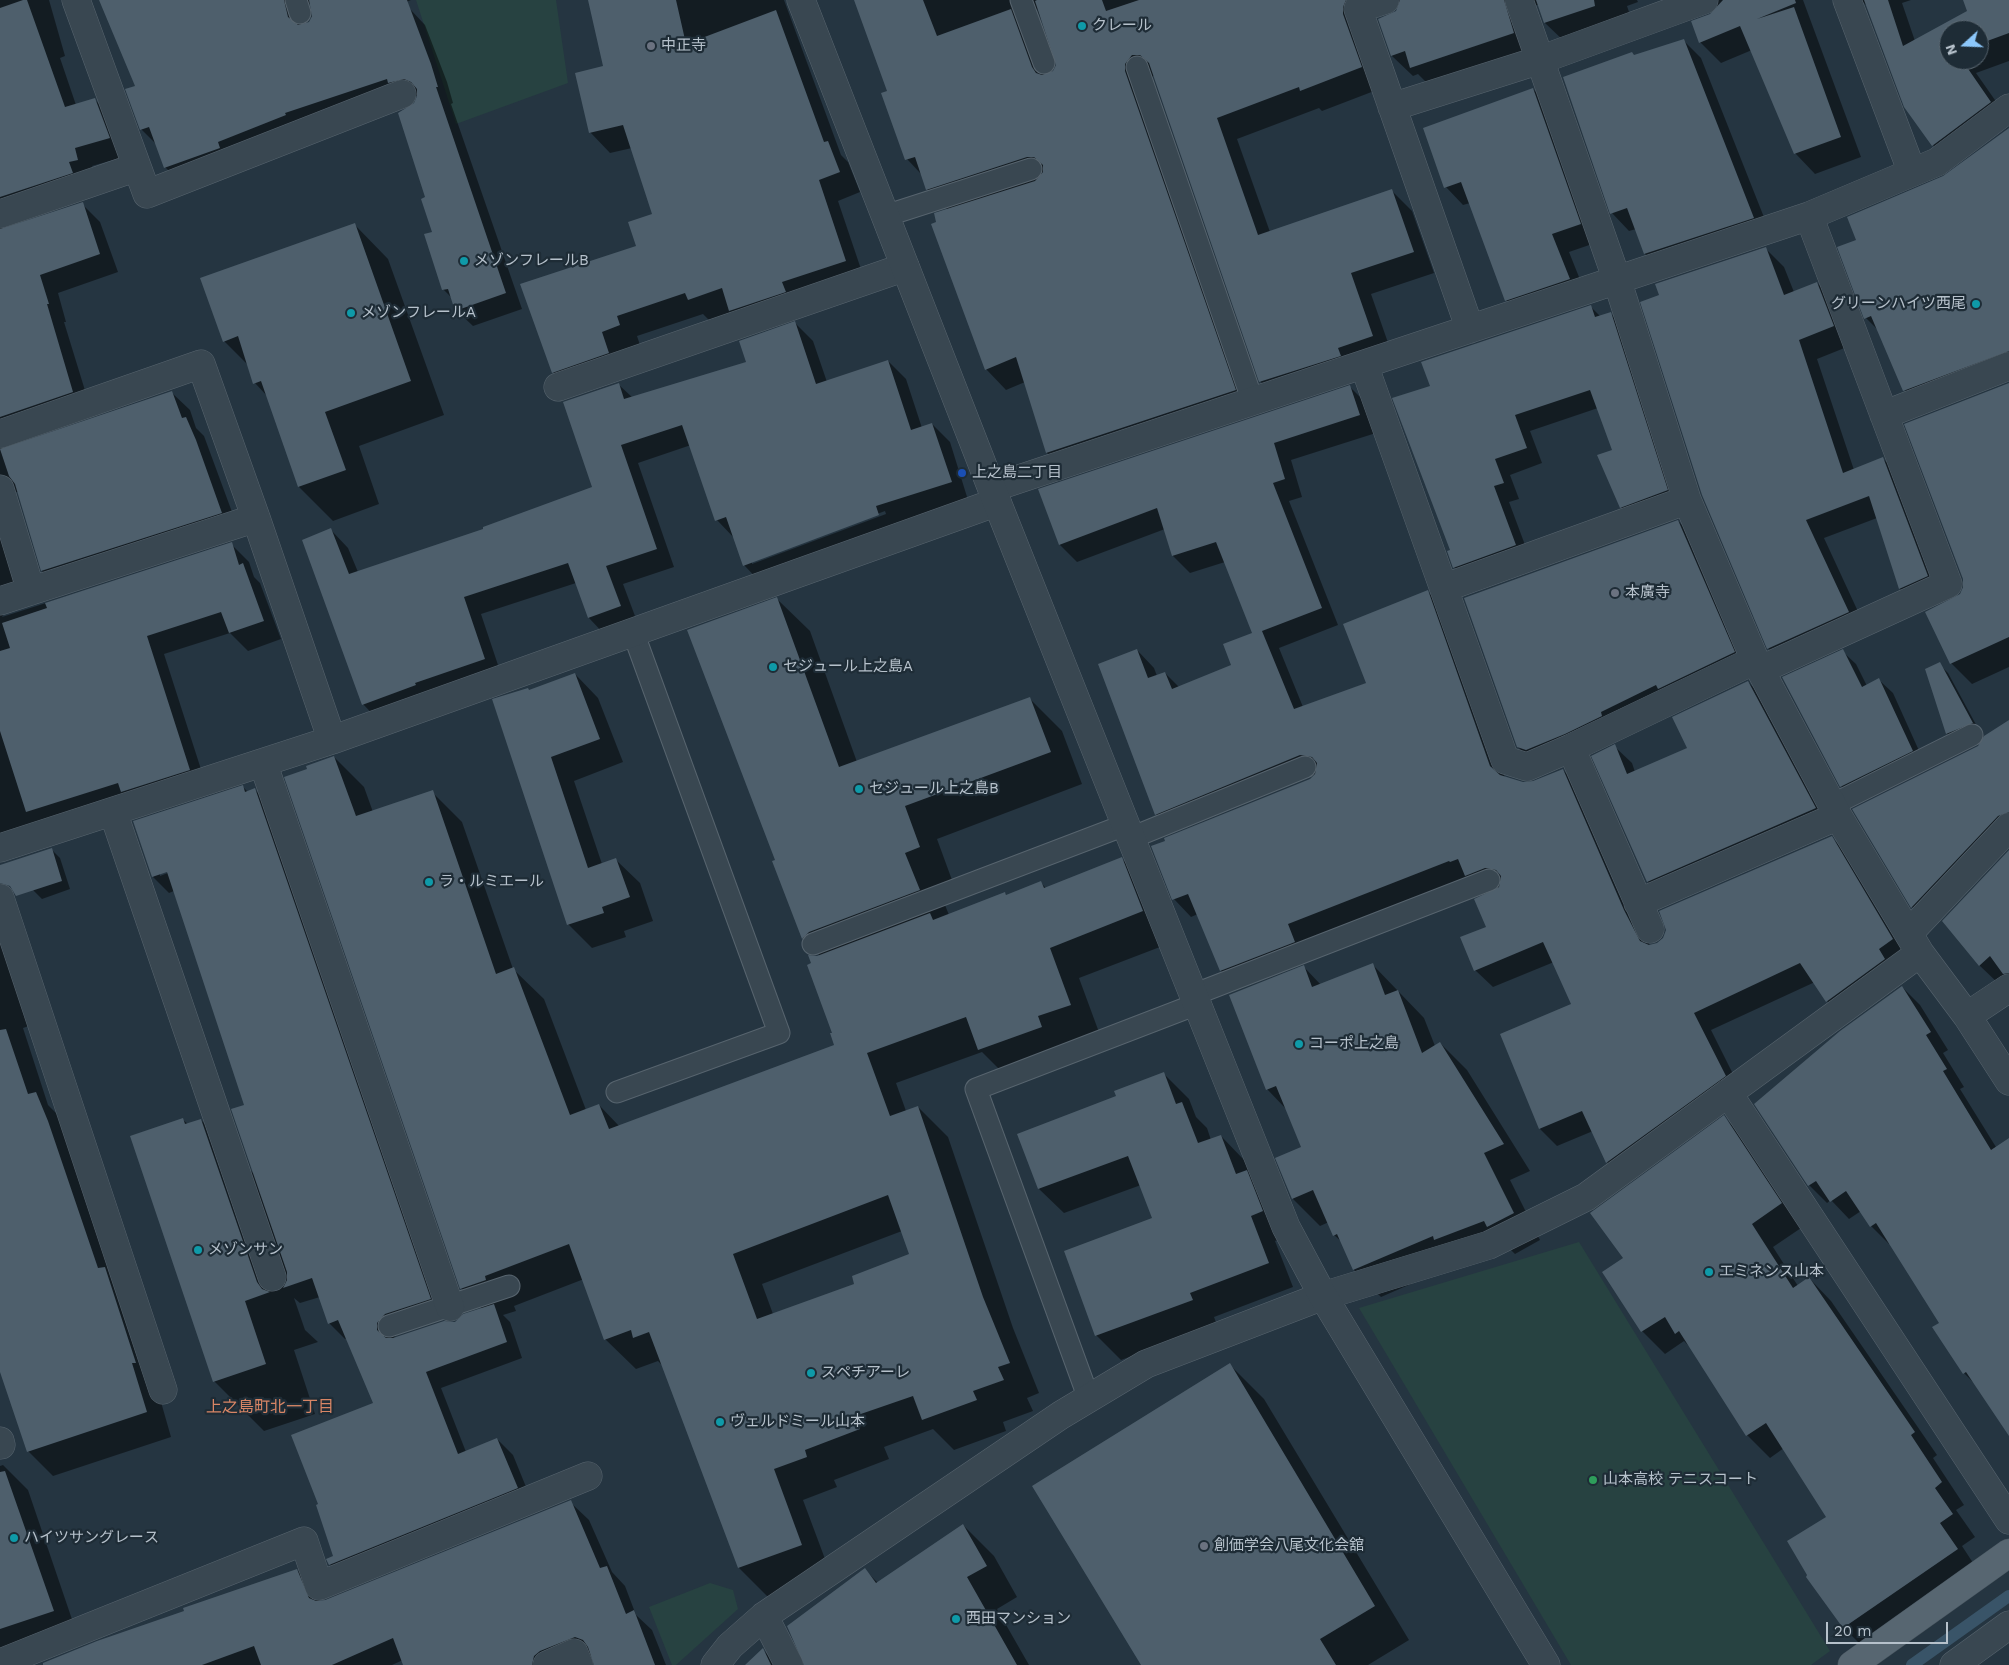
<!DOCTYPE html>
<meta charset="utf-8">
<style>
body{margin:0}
#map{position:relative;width:2009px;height:1665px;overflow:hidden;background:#253541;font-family:"Work Sans",sans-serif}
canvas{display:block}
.north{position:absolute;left:1939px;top:20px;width:50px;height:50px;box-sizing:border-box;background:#1e2c36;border:1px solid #5b6872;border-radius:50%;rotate:250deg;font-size:14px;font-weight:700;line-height:20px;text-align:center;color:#b6c1cb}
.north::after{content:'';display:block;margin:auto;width:18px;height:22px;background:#8cc7fa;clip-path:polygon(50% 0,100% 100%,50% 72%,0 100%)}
.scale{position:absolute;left:1826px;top:1622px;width:122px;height:22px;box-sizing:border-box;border:2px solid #b6c1cb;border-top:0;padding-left:6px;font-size:15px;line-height:18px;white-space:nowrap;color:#b6c1cb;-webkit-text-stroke:4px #1e2c36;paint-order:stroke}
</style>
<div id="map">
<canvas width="2009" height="1665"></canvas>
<div class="north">N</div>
<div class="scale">20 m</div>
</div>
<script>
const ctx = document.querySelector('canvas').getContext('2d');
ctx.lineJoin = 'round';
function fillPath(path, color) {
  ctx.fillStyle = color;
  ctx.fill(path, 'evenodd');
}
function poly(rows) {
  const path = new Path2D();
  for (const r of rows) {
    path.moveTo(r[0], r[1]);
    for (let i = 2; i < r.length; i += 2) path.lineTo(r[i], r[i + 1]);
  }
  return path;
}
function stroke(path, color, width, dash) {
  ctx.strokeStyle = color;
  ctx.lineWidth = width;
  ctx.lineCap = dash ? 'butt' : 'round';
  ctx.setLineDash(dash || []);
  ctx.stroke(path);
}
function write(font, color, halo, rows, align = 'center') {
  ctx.font = font + ' "Work Sans","Noto Sans JP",sans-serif';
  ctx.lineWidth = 4.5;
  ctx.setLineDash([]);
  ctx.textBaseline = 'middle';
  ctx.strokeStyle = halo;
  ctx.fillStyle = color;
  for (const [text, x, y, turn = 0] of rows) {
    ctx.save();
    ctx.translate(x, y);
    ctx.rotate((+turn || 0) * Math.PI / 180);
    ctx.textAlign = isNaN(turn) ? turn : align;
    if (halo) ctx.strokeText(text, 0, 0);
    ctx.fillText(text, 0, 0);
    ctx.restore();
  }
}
const green = poly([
 [416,0,556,0,568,83,456,124],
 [1579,1242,1830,1651,1811,1665,1571,1665,1359,1308],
 [710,1583,733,1590,738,1609,676,1665,672,1665,649,1607]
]);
const shadow = poly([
 [0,0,49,0,65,56,60,58,76,105,95,100,113,118,127,156,92,166,96,178,6,221,2,230,82,204,100,222,118,272,58,293,66,322,64,322,91,410,6,442,2,450,171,392,190,410,196,428,204,436,239,531,60,589,42,571,18,492,13,492,29,599,7,608,2,617,231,544,249,562,254,577,260,583,281,639,248,651,230,633,164,654,207,788,0,836],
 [100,0,411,0,381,13,409,8,425,25,447,82,453,103,451,104,522,309,473,326,456,310,453,299,443,289,427,198,415,104,419,95,181,183,165,167,157,145,141,129,136,87],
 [310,4,313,10,310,23,302,25,300,21,302,8],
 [590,0,784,0,841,155,848,162,860,192,838,201,865,281,751,331,732,312,709,320,703,314,637,336,640,345,574,392,553,372,637,247,653,215,632,148,610,153,590,132,605,67],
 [855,0,1637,0,1638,2,1627,6,1632,21,1566,43,1545,23,1538,5,1535,5,1534,54,1432,88,1418,74,1413,76,1392,56,1380,19,1398,11,1400,6,1374,15,1382,88,1322,111,1319,108,1237,139,1270,232,1391,190,1412,211,1434,273,1371,294,1393,357,1281,403,1261,382,1154,75,1145,85,1256,411,1068,474,1047,453,1025,382,1006,390,986,369,938,223,948,210,927,189,922,175,907,159,888,91],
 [1037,9,1057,59,1055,71,1048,76,1029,25,1032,13],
 [1701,0,1803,0,1861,157,1815,174,1795,153,1752,50,1721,63,1700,42,1719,7,1710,9],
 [1861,0,1911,0,1902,3,1915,41,1990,0,2009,0,2009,61,1976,73,2009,120,1954,166,1933,145,1905,107,1867,6],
 [1949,30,1979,30,1979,60,1949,60],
 [1684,41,1701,58,1771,235,1663,271,1645,254,1636,229,1629,231,1612,213,1635,56],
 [1533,89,1551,107,1598,242,1569,252,1587,297,1524,318,1506,300,1470,203,1463,205,1446,187],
 [2009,129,2009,378,1925,411,1905,390,1879,331,1866,318,1857,240],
 [354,224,388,259,444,415,359,446,379,504,333,521,299,487,267,396,255,383,249,366,224,341],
 [1765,248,1784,267,1794,292,1817,283,1836,302,1852,345,1817,359,1854,470,1883,459,1902,477,1946,595,1919,607,1900,589,1877,518,1824,538,1867,631,1787,668,1769,649,1703,494],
 [1591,307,1601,317,1611,314,1626,329,1683,506,1637,523,1621,507,1614,451,1598,408,1530,431,1542,463,1510,475,1519,499,1509,502,1531,561,1470,583,1454,567,1432,387],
 [795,323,813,341,827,382,888,361,906,379,922,428,932,424,950,442,968,500,893,524,896,533,761,583,744,565,735,539,717,520,691,445,638,463,674,567,623,584,638,624,606,636,589,618,576,583,481,614,502,677,380,722,363,704,331,530,348,548,358,572,485,530,594,488,618,384,633,398,748,362],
 [885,511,886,514,752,564,752,561],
 [2009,384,2009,667,1972,684,1951,663,1961,595],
 [1350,387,1367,404,1376,433,1291,460,1302,497,1289,501,1338,625,1279,648,1303,707,1367,683,1427,591,1445,609,1505,778,1523,783,1534,783,1563,770,1580,788,1650,946,1657,944,1831,837,1849,855,1910,957,1845,1019,1827,1001,1815,982,1711,1030,1743,1094,1625,1180,1607,1162,1593,1131,1557,1146,1540,1129,1573,1004,1554,962,1493,987,1475,970,1487,927,1495,889,1238,988,1221,971,1198,914,1191,917,1174,899,1318,773,1174,831,1156,814,1137,650,1154,668,1157,676,1165,673,1179,687,1233,665,1253,634,1225,562,1190,573,1173,556,1165,529,1077,562,1060,545,1040,490],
 [1678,521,1694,537,1749,668,1534,763,1518,747],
 [777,599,810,631,857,762,1029,698,1062,731,1082,784,937,839,952,880,937,885,949,915,1005,893,1007,896,1041,883,1046,888,1122,859,1152,889,1173,942,1079,978,1100,1035,1010,1080,982,1052,896,1083,906,1111,918,1107,948,1137,1013,1328,1039,1393,1027,1398,1033,1411,1003,1422,1006,1431,954,1450,933,1429,884,1447,889,1459,834,1480,837,1487,803,1500,831,1575,769,1598,739,1568,664,1367,658,1361,636,1369,605,1339,584,1279,514,1306,516,1311,503,1315,510,1322,522,1358,441,1388,466,1452,497,1439,513,1455,533,1504,346,1581,330,1565,335,1557,374,1404,347,1338,345,1339,329,1323,320,1297,300,1303,294,1298,305,1330,318,1342,294,1350,315,1414,264,1431,214,1381,183,1120,188,1124,201,1120,254,1174,246,1106,174,891,169,893,153,877,243,787,248,792,255,790,271,806,446,1315,401,1330,393,1339,455,1323,482,1309,461,1288,308,770,334,757,364,787,373,812,432,792,462,822,513,969,544,999,586,1110,599,1105,620,1127,836,1045,820,956,803,938,774,861,777,860],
 [173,871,160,876,160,873],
 [902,1231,910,1255,856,1284,773,1314,762,1284],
 [1842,651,1856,664,1867,686,1879,680,1893,693,1925,764,1855,800,1841,786],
 [1939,664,1948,673,1980,732,1956,742,1947,734],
 [575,674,598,698,623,762,574,781,602,864,616,860,640,883,653,921,624,931,626,937,592,948,568,924,530,691],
 [1748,682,1765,699,1833,826,1665,899,1648,882,1614,746,1632,763,1635,772,1688,748],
 [2009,722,2009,847,1933,928,1912,907,1854,809,1978,747],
 [51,849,60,858,70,889,42,899,33,890],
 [2009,852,2009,978,2000,985,1979,965],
 [0,934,32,1025,23,1028,48,1105,61,1118,157,1388,171,1437,53,1476,28,1451,0,1368],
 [1372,964,1424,1018,1435,1046,1440,1043,1467,1070,1530,1171,1510,1180,1540,1240,1515,1254,1510,1249,1459,1263,1381,1297,1354,1270,1342,1242,1334,1235,1329,1222,1320,1226,1293,1199,1277,1159,1302,1148,1286,1109,1267,1089,1304,967,1321,985],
 [1902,987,1920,1005,1948,1050,1943,1053,1964,1087,1960,1089,2009,1168,2009,1429,1978,1387,1964,1373,1941,1323,1890,1243,1889,1244,1871,1226,1861,1211,1849,1219,1831,1200,1827,1203,1809,1185],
 [1164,1074,1189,1099,1196,1117,1207,1128,1211,1140,1221,1136,1245,1161,1287,1236,1275,1241,1293,1287,1214,1317,1217,1325,1121,1360,1096,1335,1154,1218,1141,1185,1064,1213,1039,1189,1118,1097],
 [1724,1117,1746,1140,1804,1226,1773,1247,1798,1286,1809,1278,1831,1301,1937,1455,1933,1458,1964,1505,1956,1510,1975,1537,1962,1546,1979,1572,1866,1650,1844,1628,1807,1577,1828,1518,1784,1448,1770,1458,1747,1435,1693,1350,1684,1341,1665,1354,1642,1331,1625,1258],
 [1230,1365,1264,1399,1409,1640,1368,1665,1143,1665],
 [3,1465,28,1490,78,1637,0,1654,0,1466],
 [570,1502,589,1520,612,1572,625,1586,636,1615,652,1630,666,1665,595,1665,592,1656,570,1665,405,1665,403,1660,392,1665,73,1665,297,1570,315,1589,320,1602],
 [963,1525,994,1556,1017,1597,997,1609,1029,1665,806,1665,865,1570,878,1583],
 [763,1650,778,1665,747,1665]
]);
const stream = poly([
 [1912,1665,2009,1596]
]);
const building = poly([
 [23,0,27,0,65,107,95,98,110,138,75,148,78,160,69,162,73,173,0,197,0,8],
 [99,0,284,0,288,17,298,25,309,22,312,16,309,0,407,0,431,64,438,87,436,87,506,293,455,311,448,289,442,290,424,234,432,232,421,199,425,197,398,113,414,103,417,96,417,89,411,82,404,79,388,83,387,79,285,113,286,115,218,142,220,148,164,168,149,127,140,130,125,89,135,86],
 [588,0,676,0,686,44,776,10,824,142,828,141,840,172,819,180,846,261,782,282,786,292,729,311,722,288,688,300,685,293,617,316,620,325,602,332,609,353,552,373,520,284,636,246,628,222,652,214,623,125,589,133,575,73,603,66],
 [854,0,923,0,937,36,1011,9,1032,67,1036,73,1042,75,1053,71,1056,65,1035,1,1037,0,1102,0,1106,11,1139,0,1346,0,1343,7,1343,14,1362,67,1300,91,1299,87,1217,118,1258,235,1392,189,1414,252,1351,273,1373,336,1338,348,1341,356,1259,382,1149,63,1140,55,1132,55,1125,64,1125,71,1236,390,1046,453,1016,357,985,370,931,224,936,222,934,213,1035,181,1043,172,1043,165,1034,157,1027,157,926,190,915,157,905,160,881,93,887,91],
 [1400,0,1504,0,1514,33,1410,68,1405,51,1391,56,1378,19,1396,11],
 [1536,0,1594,0,1595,6,1544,23],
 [1723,0,1795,0,1796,3,1757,19,1794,7,1841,137,1794,154,1740,26,1699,43,1691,21,1710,14],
 [1864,0,1888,0,1903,46,1967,11,1963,0,2009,0,2009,33,1979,44,1979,30,1949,30,1949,60,1962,60,1991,102,1932,146,1904,107],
 [1684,39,1754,218,1644,254,1627,208,1610,214,1563,77,1632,52,1634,55],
 [1533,88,1581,224,1552,234,1570,279,1505,301,1461,182,1444,188,1423,128],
 [2009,128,2009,351,1903,391,1871,316,1864,319,1837,247,1856,240,1847,217,1943,176],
 [83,202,100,254,40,275,49,304,47,304,73,392,0,417,0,229],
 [355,223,411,381,325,412,346,470,298,487,261,381,253,384,238,336,223,342,200,278],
 [1766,247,1784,295,1817,282,1834,326,1799,340,1843,473,1883,457,1928,576,1899,589,1869,496,1806,520,1849,612,1767,649,1702,495,1640,302,1659,295,1655,284],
 [1591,305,1595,317,1611,312,1668,490,1620,508,1597,455,1612,450,1590,390,1515,415,1527,448,1495,459,1504,483,1494,486,1516,545,1453,568,1447,551,1450,550,1392,398,1430,386,1421,362],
 [795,321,816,384,888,360,911,430,932,423,952,482,876,506,879,515,743,566,726,517,715,521,682,425,621,445,657,549,606,566,621,606,588,618,568,563,464,597,485,659,415,683,416,685,362,705,302,540,331,528,349,574,483,529,483,527,592,487,563,402,619,383,624,399,746,362,739,341],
 [2009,383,2009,637,1950,664,1925,612,1960,594,1963,587,1963,579,1904,424],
 [1350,385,1360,415,1274,443,1285,479,1273,483,1322,608,1262,631,1294,709,1366,683,1343,624,1428,590,1490,766,1500,775,1523,782,1533,781,1563,769,1624,910,1640,941,1649,945,1657,943,1663,938,1666,930,1659,911,1832,836,1893,939,1879,949,1885,959,1826,1002,1800,963,1694,1013,1726,1076,1606,1163,1582,1111,1539,1129,1500,1034,1571,1004,1543,942,1474,971,1460,937,1486,927,1474,899,1499,887,1501,876,1496,870,1485,868,1465,876,1458,859,1450,862,1449,861,1288,924,1295,942,1220,971,1188,894,1172,900,1151,846,1165,841,1164,838,1310,779,1315,774,1317,763,1312,757,1300,755,1155,815,1098,664,1137,649,1148,678,1165,672,1172,689,1231,665,1223,644,1252,633,1216,542,1172,556,1157,508,1059,545,1038,489],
 [172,391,182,418,186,417,196,440,222,513,41,571,15,484,9,476,0,449],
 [1678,520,1735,652,1658,689,1656,685,1601,712,1602,716,1565,734,1526,750,1517,747,1464,598],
 [232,542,239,565,243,563,264,621,229,633,221,612,147,636,190,770,121,792,118,783,26,812,0,731,0,651,10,648,2,623,47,608,45,603],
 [777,597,839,767,1030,697,1051,752,905,806,920,847,905,853,920,890,809,932,802,939,772,861,775,860,687,630],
 [1843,649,1862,687,1879,678,1913,751,1840,787,1782,677],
 [1940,662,1973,723,1946,734,1925,669],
 [575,673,600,739,551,757,588,868,616,858,630,897,602,907,604,913,567,925,492,699,528,688,529,690],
 [1748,681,1816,808,1647,882,1591,756,1615,744,1627,774,1687,748,1672,717],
 [2009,720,2009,812,1998,816,1911,908,1852,809,1978,746,1984,736],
 [334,756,356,816,433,790,496,974,514,967,570,1115,599,1104,609,1129,834,1045,830,1033,832,1033,807,965,811,963,808,955,817,956,930,913,933,920,1005,892,1006,895,1041,881,1044,888,1122,857,1143,911,1050,948,1071,1005,1038,1016,1042,1027,978,1050,966,1017,867,1053,890,1116,918,1106,983,1297,1010,1363,998,1367,1004,1380,973,1391,977,1400,922,1420,913,1396,855,1416,860,1429,805,1450,807,1457,774,1469,802,1545,738,1568,649,1332,633,1338,631,1330,604,1340,569,1244,485,1276,486,1280,460,1289,284,777,307,769,306,766],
 [888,1195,909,1254,852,1276,854,1284,757,1319,733,1254],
 [243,785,245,792,255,788,431,1299,385,1314,377,1323,377,1330,386,1338,393,1338,444,1321,455,1322,463,1314,494,1304,507,1342,426,1372,458,1454,497,1438,518,1488,329,1565,326,1559,333,1556,316,1505,318,1504,291,1435,373,1403,338,1320,328,1324,312,1278,283,1288,287,1280,287,1272,231,1109,244,1105,167,872,152,877,133,821],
 [52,848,62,881,16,896,10,886,0,883,0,865],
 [2009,850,2009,973,2003,974,1990,956,1979,966,1942,921],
 [1373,963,1385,995,1398,990,1422,1053,1440,1042,1504,1144,1484,1153,1514,1213,1487,1227,1484,1221,1434,1240,1433,1236,1353,1270,1337,1234,1333,1236,1313,1190,1292,1199,1275,1158,1301,1147,1276,1086,1266,1090,1229,995,1304,965,1312,987],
 [1902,986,1931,1032,1926,1035,1947,1069,1943,1071,1991,1150,2009,1138,2009,1436,1966,1372,1963,1374,1932,1327,1939,1323,1876,1223,1870,1227,1846,1191,1830,1202,1816,1181,1808,1186,1754,1104,1840,1031],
 [6,1029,28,1094,36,1092,48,1121,98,1268,105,1267,136,1363,132,1363,147,1412,27,1452,0,1372,0,1030],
 [1164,1072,1176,1104,1182,1102,1198,1143,1221,1135,1236,1174,1247,1170,1263,1211,1251,1216,1269,1263,1190,1293,1193,1300,1095,1336,1064,1251,1152,1218,1128,1156,1038,1189,1017,1134,1116,1096,1114,1091],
 [1724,1115,1782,1203,1752,1224,1793,1288,1809,1277,1915,1432,1911,1435,1942,1482,1935,1488,1953,1514,1940,1523,1958,1549,1843,1628,1806,1577,1807,1575,1787,1541,1826,1517,1766,1423,1746,1436,1679,1331,1675,1334,1665,1317,1641,1332,1602,1272,1623,1258,1590,1213],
 [183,1118,185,1124,201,1119,257,1282,262,1289,270,1292,245,1301,266,1364,213,1382,130,1136],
 [1230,1363,1375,1606,1320,1639,1336,1665,1141,1665,1032,1486],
 [5,1471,54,1611,0,1629,0,1472],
 [571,1500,600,1568,607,1566,626,1614,634,1610,655,1665,594,1665,588,1647,583,1640,575,1637,540,1651,534,1656,532,1665,403,1665,393,1638,332,1665,261,1665,254,1646,202,1665,43,1665,43,1663,97,1641,184,1611,183,1608,297,1569,309,1598,316,1601,325,1600],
 [963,1524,987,1566,967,1577,1017,1665,804,1665,787,1626,865,1568,876,1583],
 [763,1648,771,1665,745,1665]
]);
const service = poly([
 [296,0,300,13],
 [1021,0,1044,63],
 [1137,67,1253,402],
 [885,216,1031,169],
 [1832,805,1972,735],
 [1131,838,1305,767],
 [813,944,1125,825],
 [1193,995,1489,880],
 [617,1092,779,1033,633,632],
 [389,1326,509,1286],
 [1089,1399,976,1089,1197,1004]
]);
const minor = poly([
 [76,0,147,194,402,94],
 [1385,0,1358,9,1470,329],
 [1519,0,1617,280,1687,500,1755,660,1838,816,1920,953,1967,1016,2009,1081],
 [1847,0,1912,172],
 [1392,107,1540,60,1704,0],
 [0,214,137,167],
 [1364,365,1505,760,1527,767,1571,748,1755,660],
 [558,387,905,267],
 [1884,415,2009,366],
 [0,434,201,364,256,518,332,740],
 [992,488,1809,216,1937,162,2009,108],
 [0,489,31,591],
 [1444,588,1687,500],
 [0,601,256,518],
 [1760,670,1948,584,1809,216],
 [1571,748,1650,929],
 [263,763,450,1307],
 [113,812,272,1277],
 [0,848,332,740,997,502],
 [0,898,163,1390],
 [1638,903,1838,816],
 [1909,933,2009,827],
 [1967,1016,2009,988],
 [1728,1093,2009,1520],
 [0,1441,1,1445],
 [764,1616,789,1665],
 [0,1663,304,1541,319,1586,588,1476],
 [547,1665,574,1653,579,1665],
 [715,1665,730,1646,764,1616,1061,1415,1146,1364,1323,1296,1489,1245,1586,1197,1920,953],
 [1954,1665,2009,1625]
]);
const tertiary = poly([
 [801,0,997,502,1286,1227,1323,1296,1546,1665]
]);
const primary = poly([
 [1852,1665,2009,1553]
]);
const markers = [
 [1082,26,5,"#0f9aa8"],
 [651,46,5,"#6b7280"],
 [464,261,5,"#0f9aa8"],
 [1976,304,5,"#0f9aa8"],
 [351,313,5,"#0f9aa8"],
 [962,473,5,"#1a4fb4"],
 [1615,593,5,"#6b7280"],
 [773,667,5,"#0f9aa8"],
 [859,789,5,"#0f9aa8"],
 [429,882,5,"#0f9aa8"],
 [1299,1044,5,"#0f9aa8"],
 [198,1250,5,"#0f9aa8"],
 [1709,1272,5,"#0f9aa8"],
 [811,1373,5,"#0f9aa8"],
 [720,1422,5,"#0f9aa8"],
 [1593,1480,5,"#2e9e5b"],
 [14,1538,5,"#0f9aa8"],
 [1204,1546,5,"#6b7280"],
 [956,1619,5,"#0f9aa8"]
];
const poiNames = [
 ["クレール",1092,26],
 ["中正寺",661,46],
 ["メゾンフレールB",474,261],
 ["グリーンハイツ西尾",1966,304,"right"],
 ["メゾンフレールA",361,313],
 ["上之島二丁目",972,473],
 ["本廣寺",1625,593],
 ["セジュール上之島A",783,667],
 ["セジュール上之島B",869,789],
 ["ラ・ルミエール",439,882],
 ["コーポ上之島",1309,1044],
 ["メゾンサン",208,1250],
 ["エミネンス山本",1719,1272],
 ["スペチアーレ",821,1373],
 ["ヴェルドミール山本",730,1422],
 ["山本高校 テニスコート",1603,1480],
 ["ハイツサングレース",24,1538],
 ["創価学会八尾文化会舘",1214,1546],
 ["西田マンション",966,1619]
];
const neighbourhoodNames = [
 ["上之島町北一丁目",270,1407]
];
fillPath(green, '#274241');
fillPath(shadow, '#0007');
stroke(stream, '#395468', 12);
fillPath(building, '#4e5f6c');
stroke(service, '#57646e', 23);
stroke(minor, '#57646e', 29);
stroke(tertiary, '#57646e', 29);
stroke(primary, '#43505a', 29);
stroke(service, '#394751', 21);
stroke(minor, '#394751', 28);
stroke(tertiary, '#394751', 28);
stroke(primary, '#576671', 28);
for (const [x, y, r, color] of markers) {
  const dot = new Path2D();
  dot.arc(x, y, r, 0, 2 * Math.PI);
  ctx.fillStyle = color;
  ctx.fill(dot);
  stroke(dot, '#1e2c36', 2);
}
write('15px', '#b6c1cb', '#1e2c36', poiNames, 'left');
write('16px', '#d78565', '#1e2c36', neighbourhoodNames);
</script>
